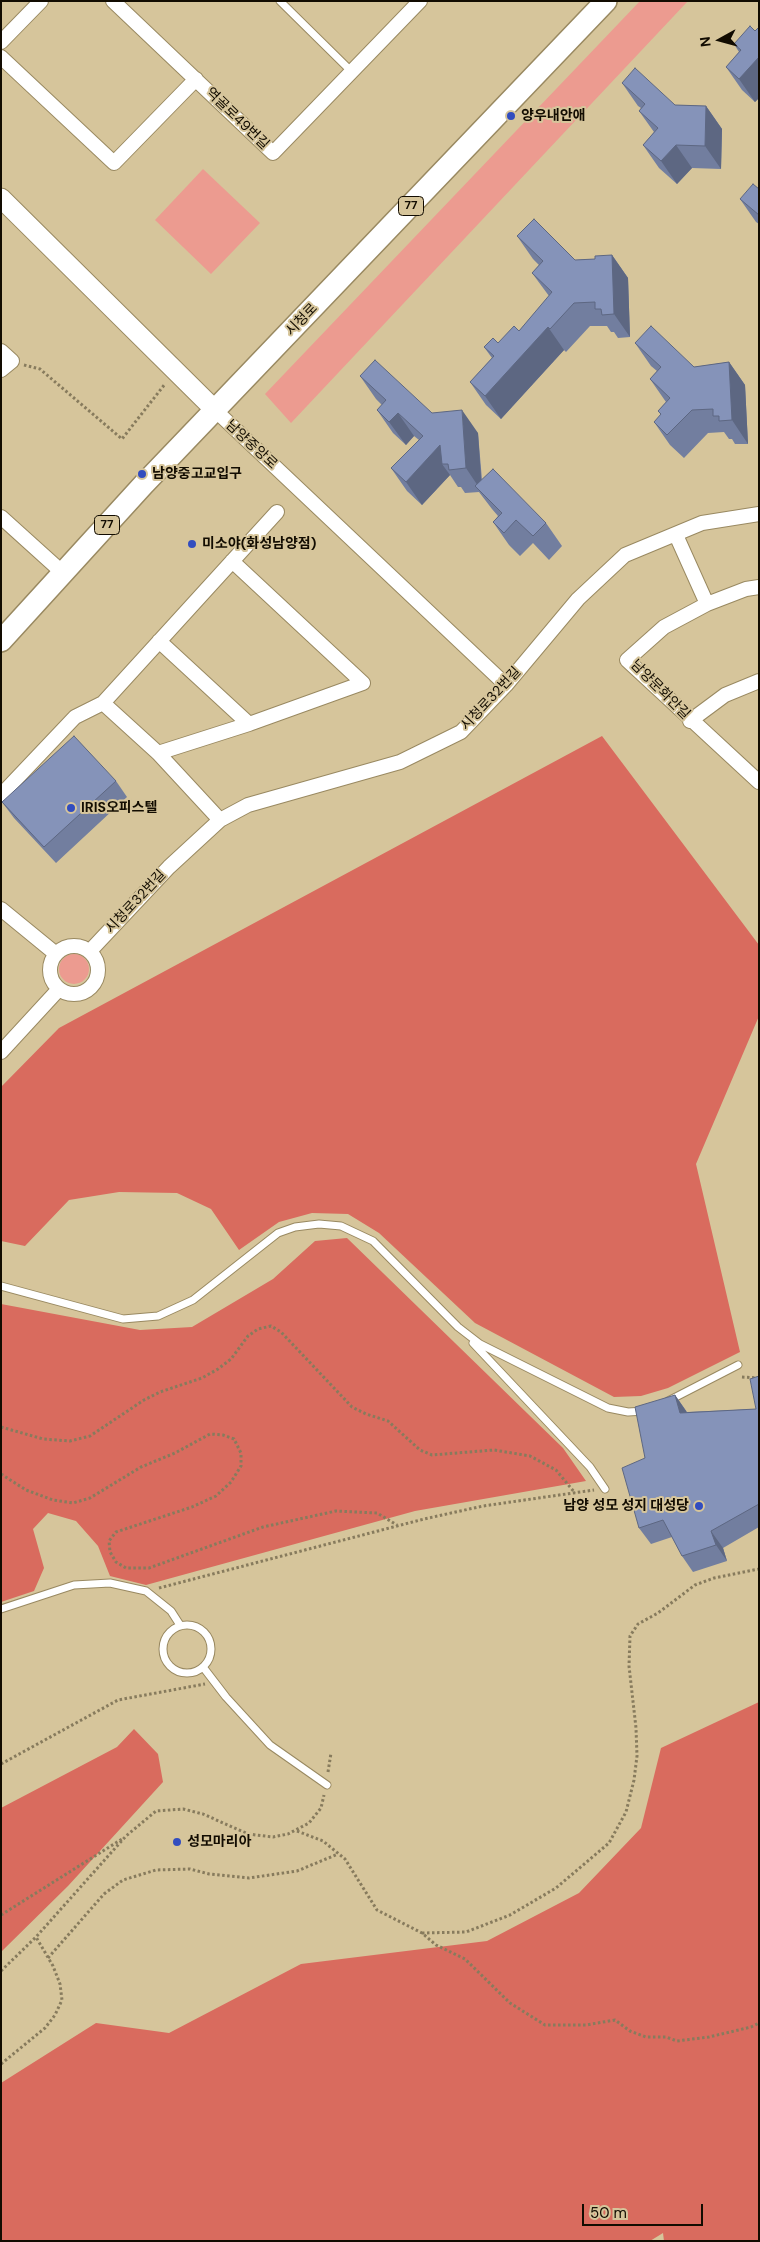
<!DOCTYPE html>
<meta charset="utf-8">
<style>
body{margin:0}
#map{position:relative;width:760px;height:2242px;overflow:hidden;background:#d6c59b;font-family:"DM Sans",sans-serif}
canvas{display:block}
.frame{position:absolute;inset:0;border:2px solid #120c01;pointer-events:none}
.north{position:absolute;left:695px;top:15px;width:50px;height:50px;-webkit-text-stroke:4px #d6c59b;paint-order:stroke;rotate:263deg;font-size:14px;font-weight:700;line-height:20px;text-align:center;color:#120c01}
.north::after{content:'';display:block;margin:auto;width:18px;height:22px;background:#120c01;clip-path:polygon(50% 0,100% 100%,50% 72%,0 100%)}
.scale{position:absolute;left:582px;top:2204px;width:121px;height:22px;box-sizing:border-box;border:2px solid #120c01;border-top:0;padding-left:6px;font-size:15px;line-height:18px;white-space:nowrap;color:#120c01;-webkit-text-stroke:4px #d6c59b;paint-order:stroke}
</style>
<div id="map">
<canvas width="760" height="2242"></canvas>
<div class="frame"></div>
<div class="north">N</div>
<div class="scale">50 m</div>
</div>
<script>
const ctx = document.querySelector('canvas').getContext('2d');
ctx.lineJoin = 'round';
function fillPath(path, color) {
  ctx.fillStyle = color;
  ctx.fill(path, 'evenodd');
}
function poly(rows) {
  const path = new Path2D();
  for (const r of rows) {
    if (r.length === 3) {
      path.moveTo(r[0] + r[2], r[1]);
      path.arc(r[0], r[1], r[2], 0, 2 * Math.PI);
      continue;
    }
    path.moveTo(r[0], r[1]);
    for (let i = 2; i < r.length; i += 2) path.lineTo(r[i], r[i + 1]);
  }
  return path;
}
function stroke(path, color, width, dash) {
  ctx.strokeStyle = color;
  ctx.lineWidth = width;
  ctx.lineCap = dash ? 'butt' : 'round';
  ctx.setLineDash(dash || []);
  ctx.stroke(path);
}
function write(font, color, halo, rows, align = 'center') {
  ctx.font = font + ' "DM Sans","Noto Sans KR",sans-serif';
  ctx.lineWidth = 4;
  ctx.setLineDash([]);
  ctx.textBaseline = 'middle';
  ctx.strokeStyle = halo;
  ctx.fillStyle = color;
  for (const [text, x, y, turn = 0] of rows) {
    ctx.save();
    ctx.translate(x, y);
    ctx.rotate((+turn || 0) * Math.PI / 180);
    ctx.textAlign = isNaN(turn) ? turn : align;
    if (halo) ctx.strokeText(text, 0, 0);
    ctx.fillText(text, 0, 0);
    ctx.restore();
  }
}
const green = poly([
 [640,1,688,1,291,423,265,394],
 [203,169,260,223,211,274,155,220],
 [74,969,15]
]);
const forest = poly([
 [602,736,759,945,759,1016,696,1164,740,1352,668,1388,641,1396,614,1397,475,1323,379,1233,348,1214,312,1213,279,1222,239,1250,211,1209,177,1193,119,1192,69,1200,25,1246,1,1241,1,1087,59,1028],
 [347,1238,563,1448,586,1481,415,1511,146,1585,110,1576,98,1546,76,1521,48,1513,33,1529,44,1568,34,1591,1,1602,1,1304,140,1330,192,1327,273,1279,315,1241],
 [759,1702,759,2241,664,2241,663,2233,650,2241,1,2241,1,2083,96,2023,169,2033,301,1964,487,1941,579,1893,641,1828,661,1748],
 [134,1729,158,1754,163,1782,68,1886,1,1952,1,1808,117,1747]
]);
const path = poly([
 [24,365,40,369,122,439,165,384],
 [742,1377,759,1378],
 [1,1427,43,1439,70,1441,90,1436,144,1400,160,1392,202,1378,218,1369,231,1359,248,1336,258,1329,271,1326,281,1332,352,1407,366,1414,388,1421,420,1450,432,1455,494,1450,530,1456,556,1470,575,1493],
 [1,1474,26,1490,53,1500,73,1503,90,1498,141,1467,175,1453,210,1434,223,1435,234,1439,241,1453,241,1466,231,1482,216,1496,192,1507,116,1532,109,1541,110,1552,116,1562,126,1568,149,1568,263,1527,336,1511,377,1513,397,1525],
 [159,1588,424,1519,483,1506,594,1490],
 [1,1764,118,1700,205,1684],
 [328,1772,331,1753],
 [297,1831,323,1841,345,1859,377,1910,422,1933,436,1945,465,1959,510,2003,545,2025,586,2025,615,2020,630,2031,646,2037,666,2037,677,2041,709,2037,751,2027,759,2023],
 [1,1915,122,1839],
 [422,1933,466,1932,510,1915,556,1888,609,1843,626,1812,634,1780,637,1756,636,1728,629,1666,630,1636,638,1624,658,1613,695,1585,714,1578,759,1569],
 [48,1958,104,1894,123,1880,156,1870,190,1869,209,1874,249,1878,297,1871,338,1854],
 [1,1971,36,1937,126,1836,156,1811,183,1809,203,1814,248,1834,273,1837,288,1834,309,1823,321,1808,324,1795],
 [1,2064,45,2028,55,2015,62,2000,60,1984,53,1966,36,1937]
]);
const lane = poly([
 [280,1,352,72],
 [1,1286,123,1319,158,1316,193,1300,278,1233,295,1227,319,1224,341,1226,373,1241,458,1327,480,1344,608,1408,628,1412,645,1411],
 [473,1343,590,1467,605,1489],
 [668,1401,738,1365],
 [1,1609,74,1585,110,1583,146,1591,171,1611,180,1625],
 [187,1649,24],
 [203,1667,226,1697,270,1745,327,1785]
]);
const street = poly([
 [113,1,273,153,420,1],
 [1,42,41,1],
 [1,57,114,163,196,79],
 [1,351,12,361,1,370],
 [216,411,506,685],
 [1,517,63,573],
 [676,535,707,604],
 [759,587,746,589,707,604,664,627,627,660,759,782],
 [159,641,249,724],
 [103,703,158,753,220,820],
 [690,721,725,695,759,681],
 [158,753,249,724,363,683,232,561],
 [1,795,75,717,103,703,277,512],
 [1,909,56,954],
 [74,970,24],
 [90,951,169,867,220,820,248,805,400,762,461,732,506,685,578,599,625,555,702,523,759,514],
 [1,1052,59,989]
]);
const secondary = poly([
 [1,198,216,411]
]);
const primary = poly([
 [1,641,144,484,606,1]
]);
const wall = poly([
 [759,27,759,98,755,102,742,90,726,67,739,52,734,44,755,31],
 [622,83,675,105,706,106,722,129,721,169,692,168,677,184,659,168,643,145,654,132,639,111,641,108,638,106],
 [759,189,759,224,756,222,740,199],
 [517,236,575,260,595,259,612,255,628,278,630,337,618,338,614,332,611,332,607,326,590,326,566,352,564,350,501,419,486,405,470,382,492,358,484,347,498,343,519,331,549,296,532,273,539,265,533,259],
 [635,343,694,367,729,362,745,385,748,444,735,444,732,439,729,439,724,432,708,433,684,458,670,445,654,422,661,415,658,411,666,402,650,379,657,371,651,366],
 [360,376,432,413,478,433,482,480,546,523,562,546,549,560,533,543,520,556,509,545,493,522,498,516,492,509,479,492,465,493,461,487,458,487,450,475,422,505,407,491,391,468,419,440,414,436,406,445,393,433,377,410,382,405,376,399],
 [116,781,127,797,56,863,14,818,2,802],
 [759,1376,759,1527,723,1548,727,1561,693,1572,682,1556,672,1537,651,1544,639,1528,645,1458,675,1395,687,1412,756,1409]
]);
const shadedWall = poly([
 [759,57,759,98,755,102,739,79],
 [706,106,722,129,721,169,705,146],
 [676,145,692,168,677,184,661,161],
 [612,255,628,278,630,337,614,314],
 [548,327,564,350,501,419,485,396],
 [729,362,745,385,748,444,732,420],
 [462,410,478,433,482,492,466,468],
 [398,413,414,436,406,445,389,422],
 [440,445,448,464,442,464,450,475,422,505,406,482],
 [675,1395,686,1411,692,1429,680,1413],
 [711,1531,723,1548,727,1561,716,1545]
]);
const building = poly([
 [750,26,755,31,759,27,759,57,739,79,726,67,741,50,734,44,750,26],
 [635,68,675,105,706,106,705,146,676,145,661,161,643,145,658,128,639,111,645,104,622,83,635,68],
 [753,184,759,189,759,215,740,199,753,184],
 [534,219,575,260,595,259,595,256,612,255,614,314,602,315,601,309,595,309,595,302,574,303,550,329,548,327,485,396,470,382,494,356,484,347,493,338,498,343,514,326,519,331,552,292,532,273,543,261,517,236,534,219],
 [651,326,694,367,729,362,732,420,719,421,719,416,713,416,713,409,692,410,667,435,654,422,661,414,658,411,670,398,650,379,661,367,635,343,651,326],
 [375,360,432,413,462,410,466,468,449,470,448,464,442,464,440,445,406,482,391,468,423,436,398,413,389,422,377,410,386,400,360,376,375,360],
 [493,469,546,523,533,536,516,520,504,533,493,522,502,513,475,486,493,469],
 [74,736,116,781,44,847,2,802,74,736],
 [759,1376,759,1504,711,1531,716,1545,682,1556,663,1520,639,1528,622,1468,645,1458,635,1407,675,1395,680,1413,756,1409,750,1379,759,1376]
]);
const markers = [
 [511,116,5,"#324dbf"],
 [142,474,5,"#324dbf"],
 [192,544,5,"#324dbf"],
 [71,808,5,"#324dbf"],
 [699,1506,5,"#324dbf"],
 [177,1842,5,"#324dbf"]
];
const shields = [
 [411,206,25],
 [107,525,25]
];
const shieldNames = [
 ["77",411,206],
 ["77",107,525]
];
const poiNames = [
 ["양우내안애",521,116],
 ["남양중고교입구",152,474],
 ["미소야(화성남양점)",202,544],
 ["IRIS오피스텔",81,808],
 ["남양 성모 성지 대성당",689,1506,"right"],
 ["성모마리아",187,1842]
];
const streetNames = [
 ["역골로49번길",237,119,44],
 ["시청로",302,320,-46],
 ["남양중앙로",251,445,43],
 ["남양문화안길",660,690,45],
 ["시청로32번길",491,699,-47],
 ["시청로32번길",136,902,-47]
];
fillPath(green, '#ec9b90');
fillPath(forest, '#d96b5e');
stroke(lane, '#998961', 9);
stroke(street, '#998961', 16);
stroke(secondary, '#998961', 21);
stroke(primary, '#998961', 24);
stroke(path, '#877b5d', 3, [2.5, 2.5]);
stroke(lane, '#fff', 7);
stroke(street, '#fff', 14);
stroke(secondary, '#fff', 19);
stroke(primary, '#fff', 21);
fillPath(wall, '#727e9f');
fillPath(shadedWall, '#5d6782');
fillPath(building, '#8593b9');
stroke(building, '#5d6782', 1);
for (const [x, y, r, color] of markers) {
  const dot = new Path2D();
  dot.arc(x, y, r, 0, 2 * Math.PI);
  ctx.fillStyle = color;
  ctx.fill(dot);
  stroke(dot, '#d6c59b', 2);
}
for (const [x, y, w] of shields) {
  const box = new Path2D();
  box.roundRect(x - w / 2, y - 9.5, w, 19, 4);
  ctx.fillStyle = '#d6c59b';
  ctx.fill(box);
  stroke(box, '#120c01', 1);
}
write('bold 12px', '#120c01', null, shieldNames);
write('bold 14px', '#120c01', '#d6c59b', poiNames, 'left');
write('14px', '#120c01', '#d6c59b', streetNames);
</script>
